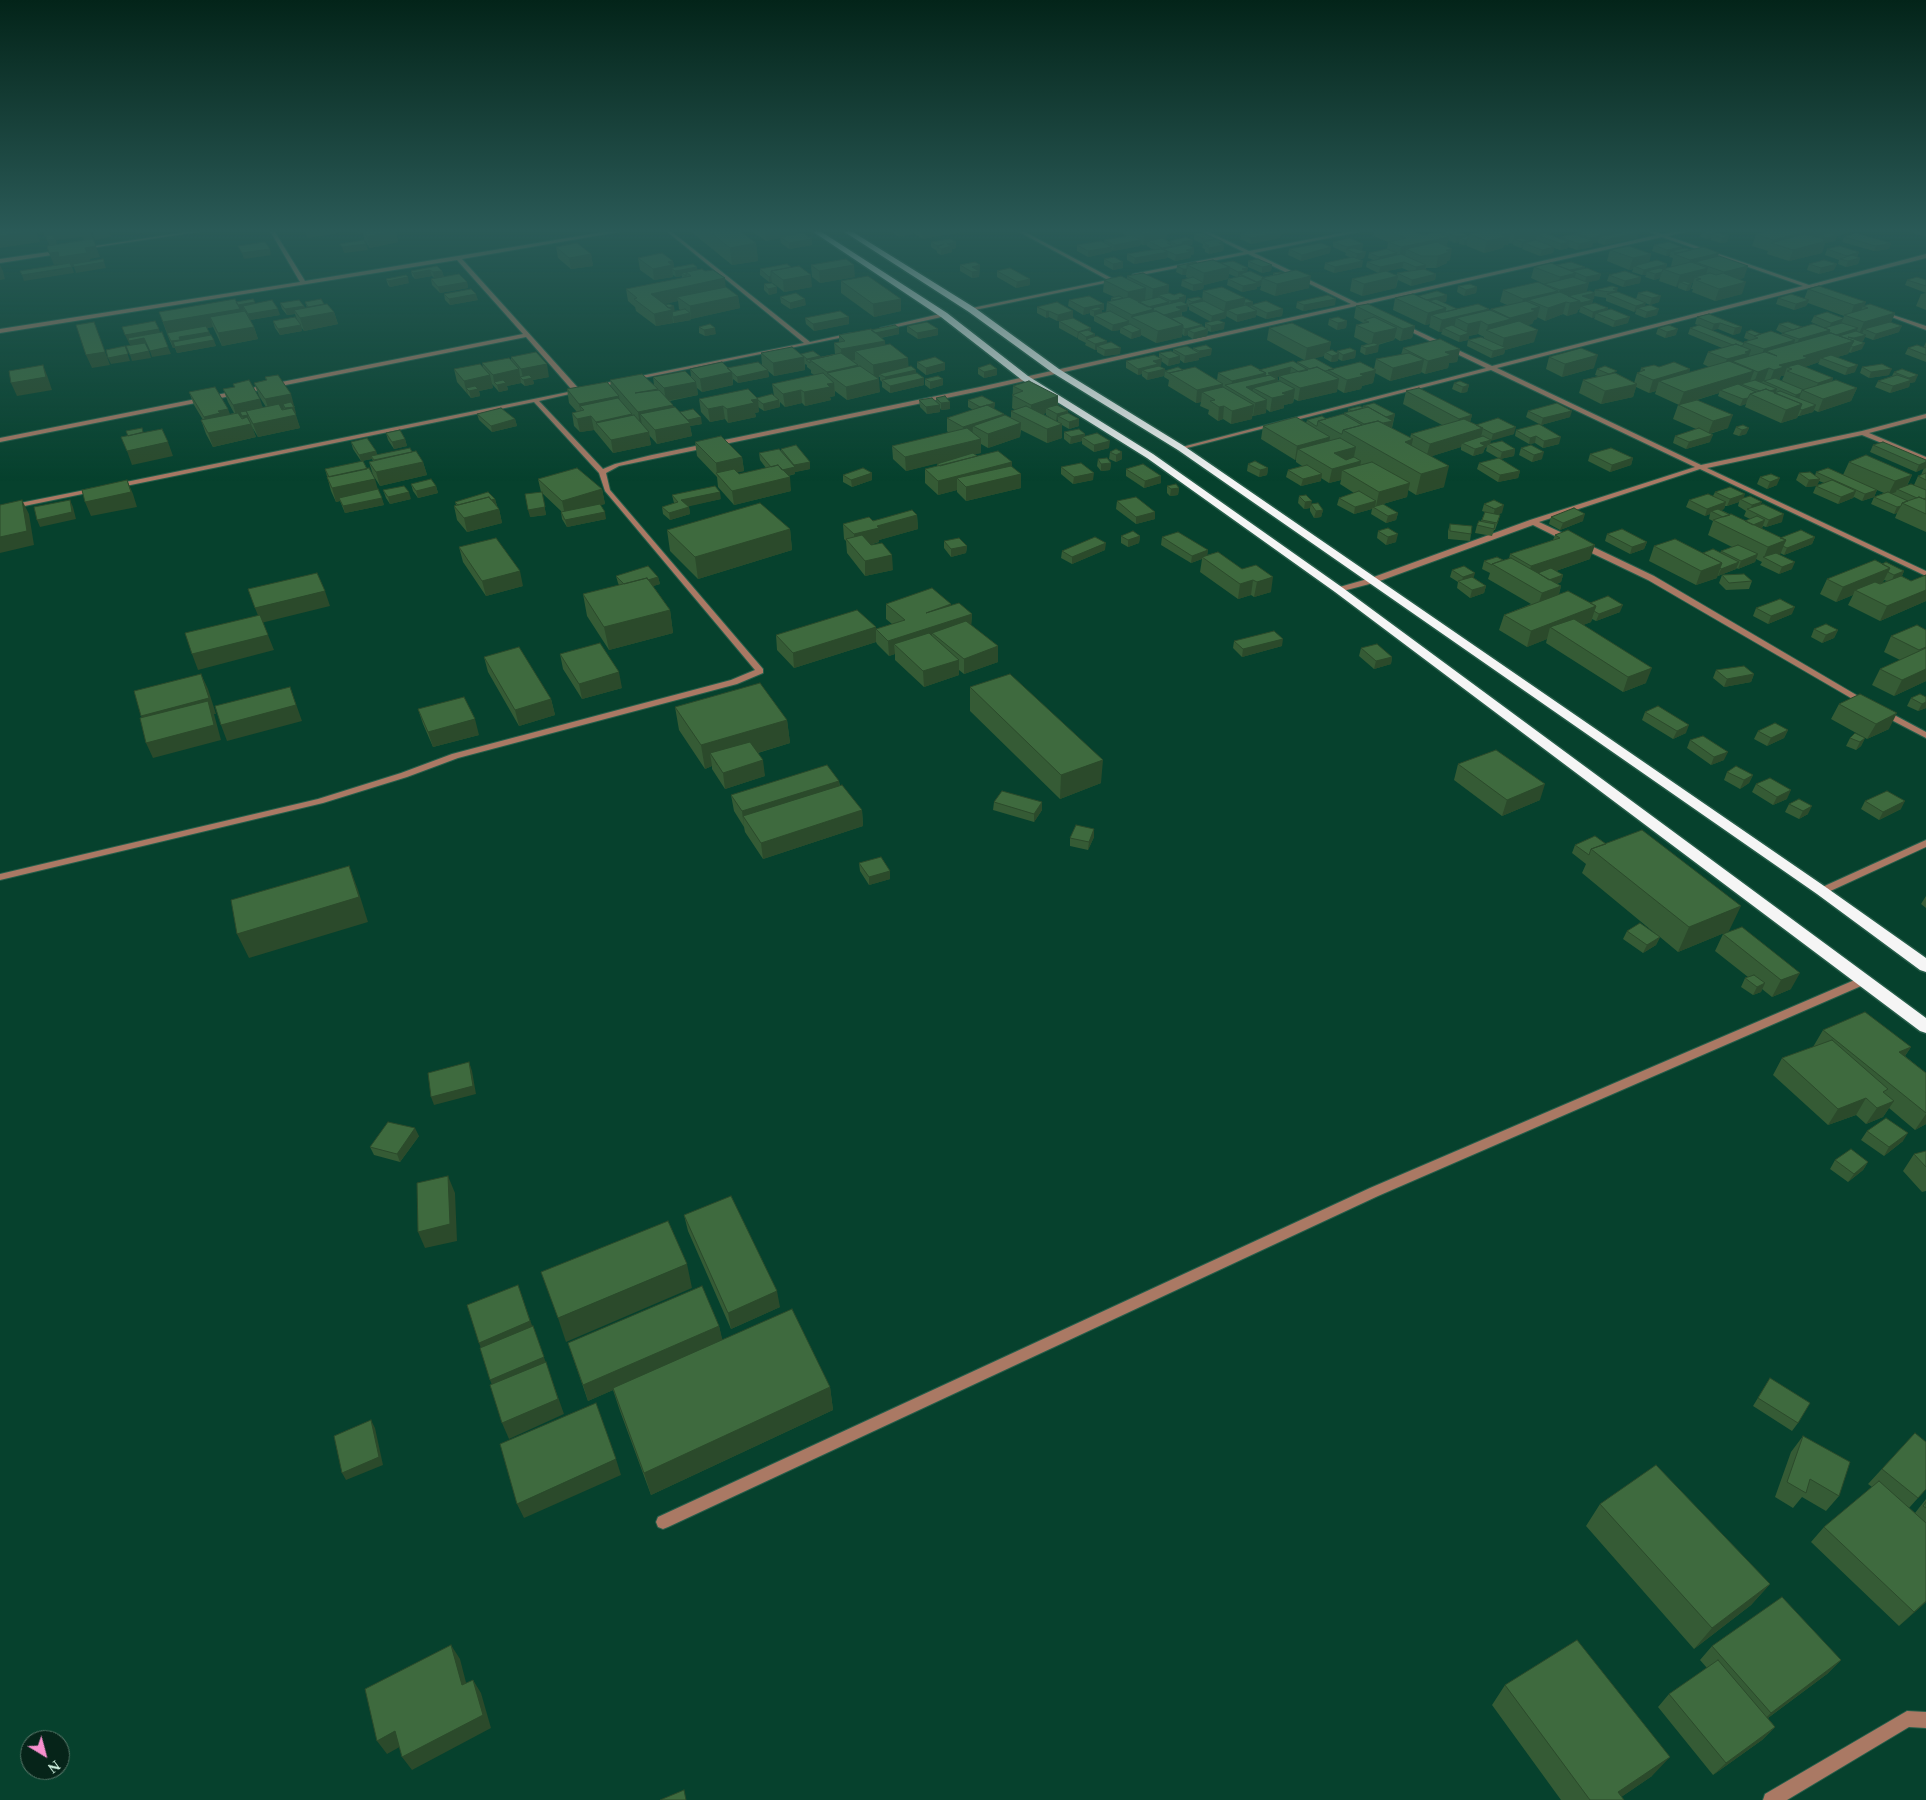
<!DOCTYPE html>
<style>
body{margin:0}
#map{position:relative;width:1926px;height:1800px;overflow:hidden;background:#06412d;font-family:Spectral,serif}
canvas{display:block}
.north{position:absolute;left:20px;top:1730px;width:50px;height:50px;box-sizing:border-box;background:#062419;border:1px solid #577769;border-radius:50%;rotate:143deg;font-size:14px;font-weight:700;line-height:20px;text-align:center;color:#d1f4e2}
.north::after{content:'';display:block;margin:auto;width:18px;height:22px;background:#f790ce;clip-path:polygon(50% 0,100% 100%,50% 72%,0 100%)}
</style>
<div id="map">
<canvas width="1926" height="1800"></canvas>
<div class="north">N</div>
</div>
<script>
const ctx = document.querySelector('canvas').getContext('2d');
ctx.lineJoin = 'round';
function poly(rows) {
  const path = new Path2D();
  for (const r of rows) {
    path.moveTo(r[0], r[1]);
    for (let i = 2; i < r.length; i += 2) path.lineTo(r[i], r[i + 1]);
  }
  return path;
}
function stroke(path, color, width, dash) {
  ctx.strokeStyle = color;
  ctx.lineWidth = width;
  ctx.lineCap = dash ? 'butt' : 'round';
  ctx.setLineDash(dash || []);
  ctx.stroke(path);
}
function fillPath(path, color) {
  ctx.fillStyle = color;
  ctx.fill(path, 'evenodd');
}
const street = poly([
 [207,229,216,229,84,249,82,248,207,229],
 [269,229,273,229,305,281,623,229,631,229,629,230,462,259,579,389,583,391,539,401,603,469,615,464,652,455,980,387,1351,304,1248,254,1131,277,1133,274,1244,252,1197,229,1202,229,1249,251,1363,229,1370,229,1368,230,1254,253,1357,303,1657,235,1641,229,1647,229,1662,234,1693,229,1693,230,1667,236,1809,285,1926,254,1926,258,1497,368,1701,465,1862,431,1926,414,1926,418,1869,433,1926,457,1926,461,1862,435,1707,468,1926,571,1926,576,1700,469,1539,522,1571,537,1571,541,1565,541,1533,525,1377,582,1339,592,1336,592,1336,588,1371,578,1530,520,1695,467,1491,370,1183,449,1178,448,1486,368,1401,327,1401,325,1405,325,1492,366,1803,286,1662,237,1362,305,1363,306,1360,308,1356,306,980,391,619,466,606,473,610,490,763,669,763,673,737,684,458,758,407,777,323,803,0,880,0,874,318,799,401,773,452,754,731,680,755,670,605,491,599,473,534,402,116,488,113,486,116,484,573,391,526,337,0,442,0,438,523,334,457,260,0,333,0,329,300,282,269,229],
 [664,229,668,229,810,342,851,333,854,335,594,388,593,387,596,385,804,343,664,229],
 [1014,229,1019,229,1113,279,1120,280,970,311,970,309,972,308,1108,280,1014,229],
 [63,250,65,253,0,263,0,259,63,250],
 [1881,311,1926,326,1926,330,1881,313,1881,311],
 [944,313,947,315,946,316,883,330,880,328,944,313],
 [95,488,98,490,97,491,0,511,0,507,95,488],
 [1579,543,1585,543,1654,576,1870,703,1866,706,1863,705,1648,580,1579,547,1579,543],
 [1883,709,1926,732,1926,738,1880,714,1879,712,1883,709],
 [1926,840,1926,847,1826,893,1822,894,1817,891,1818,889,1926,840],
 [1864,976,1868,977,1869,980,1868,983,1378,1196,668,1527,663,1529,658,1527,656,1522,658,1517,1370,1188,1864,976],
 [1907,1711,1926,1712,1926,1728,1909,1727,1787,1800,1763,1800,1765,1794,1907,1711]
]);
const highway = poly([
 [809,229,817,229,947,313,1028,376,1153,454,1343,588,1926,1018,1926,1033,1920,1031,1335,592,1147,458,1022,380,941,317,809,229],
 [840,229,848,229,975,308,1059,369,1184,446,1827,888,1926,958,1926,972,1920,970,1817,894,1178,450,1053,373,969,312,840,229]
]);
const wall = poly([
 [302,229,336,229,338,233,309,238],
 [356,229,394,229,396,230,398,242,370,248,364,240,363,233,359,234],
 [690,229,737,229,756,243,758,261,732,265,690,231],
 [748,229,797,229,798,234,812,245,789,249,781,243,780,238,766,241],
 [891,229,983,229,946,235,944,234,944,235,923,239,913,233,913,234,899,237,891,232],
 [1071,229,1099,229,1078,233],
 [1112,229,1183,229,1183,231,1167,234,1166,240,1170,242,1170,241,1193,240,1192,245,1190,246,1194,248,1194,254,1191,255,1190,258,1175,261,1167,257,1167,258,1134,264,1127,260,1127,254,1154,250,1147,246,1147,245,1143,245,1141,244,1140,246,1113,251,1112,250,1111,252,1088,257,1077,251,1077,245,1104,243,1104,240,1127,236,1123,234,1123,232,1120,233],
 [1255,229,1303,229,1302,231,1281,234,1280,238,1251,244,1240,239,1241,233,1258,232,1254,230],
 [1374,229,1406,229,1423,235,1441,234,1441,231,1467,236,1469,236,1469,234,1483,231,1483,230,1478,232,1470,229,1558,229,1554,230,1553,233,1547,234,1559,239,1560,237,1576,235,1576,233,1583,232,1583,229,1629,229,1628,231,1637,238,1604,245,1598,243,1598,242,1593,243,1592,247,1577,250,1568,247,1568,248,1560,250,1554,248,1553,253,1540,256,1522,249,1523,247,1521,248,1513,245,1513,244,1509,243,1508,245,1504,245,1503,248,1484,253,1467,246,1467,245,1463,245,1459,244,1459,242,1455,243,1448,240,1446,246,1450,260,1447,261,1447,263,1436,268,1426,268,1426,270,1436,274,1435,280,1411,286,1398,280,1396,288,1362,296,1350,291,1352,279,1378,273,1366,267,1367,262,1373,260,1368,258,1369,253,1387,249,1388,242,1373,236],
 [1536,239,1536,240,1528,242,1528,241],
 [1402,268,1409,271,1397,273,1396,276,1387,271],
 [1751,229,1864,229,1858,230,1855,229,1854,231,1837,236,1835,241,1825,243,1822,253,1789,261,1767,254,1768,251,1752,246,1756,234,1763,232],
 [1897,229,1926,229,1926,237,1909,232,1910,229,1905,231],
 [1702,232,1716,232,1715,234,1729,236,1727,242,1720,243,1711,240,1711,238,1706,239,1700,237],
 [1194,234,1215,239,1215,240,1224,245,1223,251,1209,254,1205,252,1205,249,1202,248,1203,244,1194,240],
 [1844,237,1891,243,1889,249,1874,251,1842,242],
 [931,242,956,242,956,248,952,249,952,252,941,255,937,253,937,251,931,247],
 [1333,242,1363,244,1362,250,1360,250,1366,252,1364,258,1359,260,1362,267,1334,273,1324,269,1325,263,1351,258,1345,255,1346,253,1333,247],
 [1654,245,1682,247,1682,249,1718,256,1744,278,1739,279,1742,294,1715,301,1692,292,1693,289,1691,289,1693,283,1690,283,1690,290,1686,291,1678,288,1678,286,1676,287,1659,281,1660,278,1654,280,1645,277,1646,275,1642,275,1632,272,1633,269,1629,270,1607,261,1610,250,1651,254,1649,262,1667,264,1666,268,1673,266,1671,266,1673,258,1669,257,1670,255,1666,256,1652,251],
 [556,247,591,254,593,266,571,269,558,258],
 [1289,249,1330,253,1301,261,1288,255],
 [1827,249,1859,252,1857,257,1860,258,1858,264,1846,267,1838,264,1839,260,1825,255],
 [638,258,673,261,674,268,697,267,697,270,738,296,740,308,691,319,691,320,656,326,636,311,635,307,628,301,626,289,682,278,682,276,676,277,673,275,673,277,654,280,640,270],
 [678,301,679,309,680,310,675,311,664,304],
 [1104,259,1123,268,1113,270,1104,265],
 [1248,261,1272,265,1271,271,1262,273,1248,267],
 [1197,263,1221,263,1263,277,1273,275,1273,273,1309,288,1275,296,1260,290,1261,286,1257,287,1257,289,1242,292,1227,285,1228,279,1204,285,1203,289,1193,291,1181,286,1182,280,1188,278,1186,277,1186,275,1182,275,1176,272,1177,266],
 [1229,274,1236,277,1228,279],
 [787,264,812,287,784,292,773,283,777,293,769,295,764,290,764,284,772,283,772,282,769,282,760,275,760,269],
 [1809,264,1834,270,1819,274,1807,270],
 [811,265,855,277,820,283,812,277],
 [960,265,980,265,979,277,972,278,960,271],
 [1556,265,1585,267,1584,269,1601,274,1599,280,1587,282,1587,291,1594,292,1595,290,1617,292,1645,306,1657,315,1645,318,1635,314,1636,311,1634,312,1606,301,1606,298,1594,296,1594,299,1591,299,1593,300,1592,304,1607,310,1628,323,1613,327,1594,319,1595,317,1592,318,1579,312,1580,309,1578,310,1577,313,1567,316,1563,314,1545,321,1537,317,1537,319,1534,320,1532,324,1527,325,1534,342,1505,350,1504,354,1491,358,1467,346,1468,340,1484,338,1484,337,1478,334,1469,336,1468,340,1459,342,1441,334,1442,332,1439,332,1429,327,1430,324,1425,325,1393,310,1395,298,1418,296,1447,295,1446,302,1442,302,1457,309,1489,309,1488,311,1490,310,1491,309,1507,305,1500,302,1503,290,1544,285,1544,284,1531,278,1534,267],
 [437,266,442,271,444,277,434,278,432,276,415,279,412,276,411,271],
 [997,271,1030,279,1030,285,1016,288,997,277],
 [1609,275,1641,277,1640,283,1623,287,1607,281],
 [1127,276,1169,285,1168,293,1174,295,1186,296,1185,302,1184,303,1186,304,1187,299,1202,299,1203,291,1253,302,1253,305,1283,309,1282,316,1266,319,1256,315,1256,317,1237,322,1226,316,1226,318,1219,320,1224,329,1211,332,1208,331,1207,336,1193,339,1188,336,1188,335,1184,336,1182,334,1182,337,1156,343,1141,335,1141,336,1131,339,1120,333,1120,330,1112,331,1094,321,1094,317,1090,315,1090,313,1083,315,1068,306,1069,300,1104,304,1104,310,1102,310,1102,313,1106,312,1107,302,1111,301,1111,298,1114,297,1103,292,1104,280,1127,279],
 [1187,306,1189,307,1189,310,1211,322,1205,323,1205,328,1201,327,1202,325,1182,316,1182,312,1187,311],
 [386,279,409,283,390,287,388,285],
 [431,279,467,282,468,288,440,293,432,285],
 [1907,280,1926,280,1926,293,1905,285],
 [841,281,901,299,901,311,874,317,841,293],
 [1458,286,1477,287,1476,293,1464,296,1457,292],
 [1808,289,1864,306,1895,313,1891,322,1899,332,1873,340,1865,337,1863,341,1861,342,1862,349,1850,353,1849,352,1848,354,1837,357,1855,372,1845,375,1818,364,1819,362,1805,367,1833,378,1832,381,1857,388,1851,401,1818,412,1814,410,1813,412,1799,416,1798,416,1797,418,1781,423,1745,407,1746,404,1740,406,1718,396,1719,393,1697,400,1728,428,1710,434,1710,442,1686,449,1673,443,1675,436,1696,429,1673,419,1678,405,1679,405,1655,394,1656,391,1649,393,1636,387,1633,397,1601,404,1579,393,1583,380,1598,376,1595,375,1597,369,1616,373,1634,383,1637,373,1640,372,1641,368,1659,367,1690,369,1689,373,1709,367,1703,364,1708,352,1722,348,1688,334,1690,328,1744,343,1744,342,1749,340,1744,338,1746,332,1761,334,1781,335,1782,333,1776,330,1779,324,1802,327,1824,328,1825,328,1811,322,1814,316,1843,318,1844,316,1808,303,1806,306,1794,310,1776,304,1778,298,1804,299],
 [1781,376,1784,376,1782,380,1783,381,1779,380],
 [1647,291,1659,302,1650,305,1636,299,1638,293],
 [1926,293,1926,310,1916,306,1921,294],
 [444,294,478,300,450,305,445,300],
 [780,297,806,305,790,309,781,303],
 [236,302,256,304,280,315,250,320,254,327,258,339,222,346,213,327,207,328,216,346,177,353,175,348,173,348,169,339,159,312],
 [305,302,324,304,334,312,338,324,304,331,301,327,302,331,280,335,275,328,273,321,297,320,295,314,287,315,282,309,280,303,304,306,305,308,307,308],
 [1297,302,1335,305,1303,311,1296,308],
 [1356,306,1415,326,1412,338,1400,341,1395,338,1394,340,1378,345,1378,352,1365,355,1360,352,1361,346,1368,344,1354,337,1356,325,1363,323,1354,318],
 [1037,307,1073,311,1073,318,1057,321,1049,317,1046,318,1037,313],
 [1697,317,1742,327,1740,333,1733,335,1718,329,1712,330,1695,324],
 [805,318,849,324,814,331,806,324],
 [1329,319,1347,321,1346,328,1337,330,1328,325],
 [1059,321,1091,328,1091,332,1095,336,1107,343,1120,354,1104,356,1097,352,1097,350,1095,350,1085,345,1086,343,1078,339,1078,337,1077,338,1059,328],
 [907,326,938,335,918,339,907,332],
 [699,327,716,334,705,336,699,333],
 [1269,328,1331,342,1329,351,1336,353,1337,351,1356,351,1355,358,1342,361,1338,359,1338,361,1331,362,1324,358,1324,356,1314,358,1334,369,1374,369,1376,359,1401,355,1403,348,1460,349,1457,362,1449,363,1448,368,1425,374,1421,372,1421,373,1390,381,1375,373,1373,383,1362,386,1361,389,1344,393,1337,389,1337,392,1298,401,1294,399,1293,403,1284,405,1284,408,1270,412,1266,409,1266,413,1253,416,1252,416,1252,419,1231,424,1223,419,1218,421,1208,414,1209,410,1200,406,1201,402,1196,403,1168,386,1169,380,1164,377,1165,371,1183,370,1217,380,1218,373,1259,370,1297,364,1297,362,1304,360,1267,340],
 [1290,374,1279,376,1279,381,1276,377],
 [1658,328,1676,335,1665,338,1656,334],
 [899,334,881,338,885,345,909,367,916,373,924,385,890,393,882,387,882,382,880,380,880,377,877,378,880,392,847,400,835,391,835,396,830,397,831,400,805,406,802,403,785,407,780,402,780,407,764,411,758,407,759,412,755,413,756,417,728,423,725,419,710,422,701,412,699,399,757,398,774,396,772,384,814,375,811,373,811,370,807,367,807,365,805,364,805,370,774,376,768,371,769,377,738,383,733,379,733,385,702,392,697,388,698,395,670,401,674,407,680,412,702,424,690,426,692,436,657,444,649,435,651,445,613,453,594,430,580,432,574,426,572,413,577,412,569,403,567,389,611,387,610,380,654,385,653,377,691,376,690,369,727,368,762,365,761,353,801,354,820,356,821,357,835,354,834,343,839,342,839,335],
 [1926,342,1926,362,1905,354,1908,348,1923,348],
 [1193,348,1211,355,1199,358,1199,360,1184,363,1180,360,1180,363,1168,366,1161,361,1161,366,1159,366,1165,369,1164,376,1147,380,1142,376,1142,374,1138,375,1126,368,1126,361,1159,358,1159,353,1173,352,1173,349,1193,349],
 [511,357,549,377,533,380,534,384,525,386,521,383,507,386,508,390,499,392,492,384,493,388,479,391,480,396,471,398,457,382,454,369,483,367,482,363,511,361],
 [1549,357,1594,368,1562,377,1546,369],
 [917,362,945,370,926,375,917,368],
 [1862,367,1889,375,1869,378,1860,373],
 [978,368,997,375,984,378,978,374],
 [1902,369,1915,382,1910,383,1909,387,1890,393,1875,387,1878,381,1892,376,1894,372],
 [265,377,295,407,294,407,295,413,300,428,258,437,252,427,256,437,213,447,206,434,201,420,203,420,194,405,189,392,230,414,234,413,228,402,223,389,234,387,233,384,263,407,266,407,259,396,254,383,266,380],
 [925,379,943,379,943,385,930,389,925,385],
 [1454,383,1469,385,1467,392,1461,393,1452,389],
 [1013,386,1058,396,1058,405,1068,411,1068,413,1079,419,1079,426,1069,429,1062,425,1062,438,1047,443,1021,430,1020,437,988,448,981,444,981,453,974,454,977,456,1012,466,1021,488,966,501,957,492,957,490,938,495,925,483,925,469,937,466,937,464,949,460,906,471,893,459,892,446,949,433,947,431,947,418,973,410,968,407,968,400,995,403,994,409,1004,415,1011,418,1011,411,1015,410,1012,408],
 [1046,413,1046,415,1056,421,1058,420,1058,422,1043,414],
 [1406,391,1472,415,1470,422,1476,425,1514,434,1491,440,1490,443,1515,449,1514,456,1500,459,1486,451,1487,447,1485,448,1483,453,1473,456,1461,450,1461,447,1432,456,1444,487,1416,495,1408,490,1407,497,1383,504,1398,513,1396,520,1386,523,1371,514,1372,509,1354,514,1337,505,1339,498,1354,493,1340,484,1341,480,1329,483,1321,478,1321,481,1301,486,1286,477,1288,470,1302,466,1296,462,1296,459,1295,460,1261,439,1263,426,1306,423,1307,420,1326,419,1344,415,1344,413,1348,412,1348,409,1362,408,1363,406,1395,414,1392,428,1410,438,1411,434,1442,425,1403,404],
 [936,398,950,402,950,409,941,410,940,408,940,412,927,414,920,407,919,400,936,401],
 [1528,411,1570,417,1541,425,1526,417],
 [477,414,515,419,517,426,492,432,479,420],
 [1736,427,1749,428,1746,434,1739,436,1733,434],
 [1516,430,1559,444,1543,448,1535,443,1529,444,1515,436],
 [1064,432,1085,436,1109,448,1094,452,1082,444,1082,441,1070,444,1064,439],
 [386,433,405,439,407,446,394,449,388,440],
 [351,442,376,451,377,455,412,452,423,462,427,475,380,486,373,475,369,462,373,461,372,459,361,461,353,449],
 [695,442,742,457,744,471,737,472,739,474,766,468,760,460,759,453,781,452,781,449,810,462,810,469,795,472,795,474,788,476,791,491,734,505,718,487,717,477,697,456],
 [1873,445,1926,460,1926,532,1895,518,1897,513,1894,514,1871,504,1874,497,1884,493,1877,490,1874,497,1862,501,1854,497,1853,498,1838,504,1813,493,1816,486,1806,487,1796,480,1799,473,1815,476,1816,472,1843,475,1849,462,1912,475,1907,486,1914,485,1918,476,1921,475,1924,468,1916,472,1870,452],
 [1819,481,1824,483,1817,485],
 [1521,448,1542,459,1532,462,1519,455],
 [1116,449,1122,459,1116,462,1109,459,1110,452],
 [1590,454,1633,458,1631,465,1610,472,1588,461],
 [1098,459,1111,463,1110,470,1101,471,1097,466],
 [1479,463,1520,471,1518,478,1498,482,1477,469],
 [1248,464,1268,468,1267,475,1259,477,1247,471],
 [1061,467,1093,480,1073,484,1061,474],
 [325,469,378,489,384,505,345,513,340,501,336,502,331,491],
 [1126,469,1161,476,1161,483,1144,488,1126,476],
 [843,475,872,480,852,487,843,482],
 [1760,477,1777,485,1767,489,1757,484],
 [538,479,602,489,605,504,600,505,606,519,567,527,562,519,561,512,561,511,542,493,546,515,530,517,541,492],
 [411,484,436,486,438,493,418,498,413,491],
 [1167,486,1179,488,1178,495,1170,496,1167,493],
 [383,490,411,499,390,504,386,498],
 [1715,492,1744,498,1760,505,1782,522,1766,527,1763,526,1762,528,1761,528,1780,538,1815,537,1812,544,1784,555,1780,553,1780,555,1792,569,1779,574,1760,565,1762,562,1756,559,1755,562,1738,569,1737,568,1736,569,1718,576,1717,576,1717,578,1696,585,1649,561,1654,546,1703,553,1720,553,1721,551,1732,547,1708,535,1713,521,1709,519,1710,514,1705,516,1686,507,1689,500,1713,496],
 [1739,502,1738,506,1746,511,1744,516,1750,519,1745,521,1721,510,1724,509,1725,506,1727,506],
 [672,495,721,499,688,506,689,507,690,514,670,520,663,514,662,507,674,503],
 [1299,496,1311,504,1323,510,1321,517,1314,518,1310,511,1310,508,1304,509,1298,503],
 [495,499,497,506,499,509,502,523,467,532,457,520,454,506,456,505,455,502],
 [1117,501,1155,512,1155,519,1136,524,1116,509],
 [1484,504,1502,513,1498,514,1500,515,1498,522,1495,530,1494,530,1492,536,1475,533,1477,525,1481,521,1485,512,1482,511],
 [917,515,918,529,879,540,879,542,870,545,893,570,865,576,847,553,846,541,844,539,843,524],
 [1551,517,1583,521,1560,530,1549,524],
 [1450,524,1471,534,1470,541,1448,539,1448,531],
 [790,529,792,550,698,579,670,551,667,530],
 [1568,530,1590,559,1556,571,1563,575,1561,582,1557,584,1561,586,1559,594,1620,612,1596,621,1592,619,1591,622,1583,625,1646,683,1623,692,1546,643,1547,639,1527,647,1499,630,1504,615,1531,604,1488,579,1490,573,1482,569,1484,561,1503,560,1509,559,1510,554,1553,540,1555,535],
 [1378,531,1396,542,1386,545,1377,538],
 [1607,534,1647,542,1644,549,1630,554,1605,541],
 [1121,536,1140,536,1139,543,1128,547,1121,543],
 [1162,537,1208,550,1207,555,1218,552,1271,592,1254,597,1251,595,1238,599,1200,572,1202,559,1191,563,1161,545],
 [944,541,967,546,966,553,951,557,944,548],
 [459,547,523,586,486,596,463,562],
 [1105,550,1072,564,1061,558,1062,551],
 [1882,564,1904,571,1902,576,1911,581,1926,575,1926,601,1880,621,1848,605,1853,595,1836,602,1820,594,1827,579],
 [1884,580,1887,581,1879,584,1883,582],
 [1452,570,1474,578,1486,586,1484,593,1470,598,1457,588,1458,582,1450,577],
 [1722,575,1752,581,1749,589,1726,590,1719,583],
 [616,576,658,577,660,584,653,586,670,610,673,633,609,650,587,616,583,594,619,585,618,583],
 [886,604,951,604,951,606,972,614,971,625,998,646,998,662,964,674,959,670,959,675,924,687,895,660,895,654,889,656,877,644,876,642,794,668,777,650,776,635,876,629,892,624,886,619],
 [1756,608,1792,614,1768,624,1753,616],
 [1814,629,1838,630,1834,638,1822,643,1811,637],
 [1926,630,1926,681,1894,696,1872,685,1880,669,1900,660,1884,652,1891,636],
 [1234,641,1282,646,1242,657,1233,648],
 [1361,648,1392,657,1391,664,1374,669,1359,656],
 [560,654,622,688,582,699,563,669],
 [484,657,551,699,555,715,519,726,488,672],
 [1716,670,1754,674,1751,682,1724,687,1713,678],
 [970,687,1101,783,1060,799,970,711],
 [1926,697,1926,708,1918,711,1907,706,1911,698],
 [1839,704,1889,729,1867,739,1831,719],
 [675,707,787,720,790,743,758,753,765,776,725,789,712,769,712,766,705,769,679,730],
 [418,709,479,735,433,747,423,724],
 [1645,712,1686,733,1673,739,1642,720],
 [1788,730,1784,738,1767,746,1754,739,1758,731],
 [1850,738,1865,738,1861,746,1856,750,1846,746],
 [1690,740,1724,760,1711,765,1687,748],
 [1458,764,1540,800,1502,816,1454,780],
 [1727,772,1753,775,1749,783,1740,789,1724,780],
 [839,781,840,786,862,810,863,826,763,859,745,832,744,827,734,811,731,795],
 [1756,784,1787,799,1773,805,1752,792],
 [1865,801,1901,809,1879,820,1861,809],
 [994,802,1042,802,1042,810,1034,822,993,810],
 [1789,804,1808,814,1799,819,1785,812],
 [1094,829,1094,837,1088,850,1070,846,1070,838],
 [1595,836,1729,931,1678,952,1660,937,1656,945,1643,953,1623,939,1627,931,1657,935,1582,873,1586,864,1572,853,1575,845],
 [859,863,890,879,869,885,860,871],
 [1926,896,1926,908,1921,904],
 [1742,927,1791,989,1772,997,1762,989,1761,992,1753,995,1741,987,1745,978,1748,977,1715,951,1723,934],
 [1823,1030,1911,1047,1905,1056,1926,1073,1926,1124,1915,1130,1889,1108,1883,1117,1866,1124,1856,1115,1828,1125,1773,1075,1782,1058,1813,1047],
 [1867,1131,1903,1141,1884,1156,1861,1140],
 [419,1136,400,1162,374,1155,370,1147],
 [1926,1151,1926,1191,1922,1192,1903,1171,1914,1154],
 [1835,1160,1868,1162,1863,1170,1848,1182,1830,1169],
 [684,1215,780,1307,731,1329,688,1231],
 [719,1326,722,1340,830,1387,833,1410,651,1495,620,1411,613,1390,588,1401,568,1343],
 [1770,1378,1798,1423,1792,1431,1753,1406],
 [1915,1433,1926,1489,1909,1508,1915,1513,1926,1499,1926,1602,1899,1626,1811,1542,1824,1527,1872,1487,1868,1484],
 [1803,1436,1839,1496,1826,1511,1802,1497,1793,1508,1775,1497,1791,1452],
 [1600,1504,1770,1584,1751,1605,1694,1649,1586,1526],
 [1712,1646,1841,1660,1827,1674,1768,1718,1775,1727,1762,1740,1713,1775,1658,1707,1669,1694,1707,1668,1700,1660],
 [1505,1685,1652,1776,1621,1797,1624,1800,1561,1800,1492,1705]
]);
const shadedWall = poly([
 [28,229,80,229,83,237,56,240,57,245,50,246,43,232,37,233,40,242,0,248,0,232],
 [89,229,94,240,85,242,80,230],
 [91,229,133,229,109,232,111,237,95,240],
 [134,229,149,229,150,232,136,234],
 [306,229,336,229,338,233,309,238],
 [358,229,361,229,363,233,359,234],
 [397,229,405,229,405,230,397,232],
 [771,229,797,229,798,235,780,237,780,238,766,241,765,230],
 [913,229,913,234,899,237,899,231],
 [922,229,944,229,944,235,923,239],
 [946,229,983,229,946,235],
 [1078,229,1099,229,1078,233],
 [1120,229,1123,229,1123,232,1120,233],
 [1165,229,1183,229,1183,231,1167,234,1166,241,1148,241,1147,245,1143,245,1144,234],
 [1262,229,1268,229,1268,232,1261,233],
 [1277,229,1303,229,1302,231,1281,234,1280,238,1251,244,1251,238,1277,233],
 [1478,229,1484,229,1483,230,1478,232],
 [1534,229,1558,229,1554,230,1553,233,1542,235,1537,235,1536,239,1521,242,1514,239,1513,244,1512,244,1515,233],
 [1605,229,1629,229,1627,234,1602,238],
 [1819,229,1829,229,1826,237,1820,235,1819,239,1800,244,1804,232],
 [1844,229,1855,229,1854,231,1837,236,1835,241,1825,243,1822,253,1789,261,1793,250,1826,239,1827,238,1831,236,1833,232],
 [396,230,398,242,370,248,367,237],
 [1639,232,1637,238,1604,245,1606,240],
 [1716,232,1715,235,1712,234,1711,238,1706,239,1708,234],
 [1511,233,1508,245,1504,245,1503,248,1484,253,1487,241,1501,235],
 [1800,233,1796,245,1772,243,1773,240],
 [1467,235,1466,239,1468,239,1467,245,1463,245,1465,240,1460,238,1459,242,1455,243,1457,237],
 [1602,235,1601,238,1599,237,1598,242,1593,243,1592,247,1577,250,1579,244,1589,242,1590,238],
 [1729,236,1727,242,1720,243,1722,238],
 [1449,237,1446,248,1406,249,1405,257,1399,259,1401,247],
 [812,239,812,245,789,249,789,243],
 [1141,240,1140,246,1113,251,1114,245],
 [1193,240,1192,245,1184,247,1176,250,1177,245,1182,242],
 [1528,241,1527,244,1524,243,1523,247,1521,248,1522,242],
 [956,242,956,248,952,249,952,252,941,255,941,249,937,247,937,246],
 [1223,242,1223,246,1224,245,1223,251,1209,254,1209,248,1219,243],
 [1569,242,1568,248,1560,250,1561,244],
 [756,243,758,261,732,265,730,248],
 [1167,243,1171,243,1170,246,1172,246,1171,252,1163,249,1163,253,1168,252,1167,258,1134,264,1135,258,1161,254,1162,248],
 [1891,243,1889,249,1874,251,1876,246],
 [366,244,368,250,344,253,342,247],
 [1363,244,1362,250,1352,252,1346,249,1346,253,1347,247],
 [96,246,100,257,90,259,91,264,104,262,106,268,76,273,74,267,72,267,74,273,24,281,22,275,64,269,62,264,54,265,49,253],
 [1112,247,1111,252,1088,257,1088,251],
 [1331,247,1330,253,1301,261,1302,255],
 [1554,247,1553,253,1540,256,1542,250],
 [1682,247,1681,252,1671,251,1670,255,1666,256,1667,250],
 [1194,248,1194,254,1191,255,1190,258,1175,261,1176,255,1186,250],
 [270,249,271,255,244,259,242,253],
 [1452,249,1450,260,1447,261,1447,263,1436,268,1438,256,1446,250],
 [1366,252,1364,258,1356,260,1357,254],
 [1859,252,1857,258,1845,260,1847,256],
 [1397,253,1396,259,1378,263,1379,257],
 [1719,253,1715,265,1695,262,1692,270,1687,272,1690,260],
 [591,254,593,266,571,269,569,258],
 [1651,254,1648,266,1634,266,1633,269,1629,270,1633,258],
 [1860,258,1858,264,1846,267,1848,261],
 [673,261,675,271,672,269,673,277,654,280,653,269,668,262],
 [1363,261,1362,267,1334,273,1335,267],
 [1123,262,1123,268,1113,270,1113,264],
 [1404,262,1402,268,1379,273,1380,267],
 [1667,264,1665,270,1663,269,1647,271,1646,275,1642,275,1644,270],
 [1837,264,1834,270,1819,274,1821,268],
 [0,265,3,271,5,279,0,280],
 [854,265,855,277,820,283,819,271],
 [980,265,979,277,972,278,972,267],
 [1272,265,1271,271,1262,273,1262,267],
 [1426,265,1425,271,1415,273,1416,267],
 [1748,266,1744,278,1720,284,1724,272],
 [697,267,698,273,682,273,682,276,676,277,675,271],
 [1230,267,1228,279,1204,285,1203,289,1193,291,1193,285,1203,283,1204,273],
 [1585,267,1583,273,1576,273,1573,285,1557,289,1561,273],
 [1248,268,1247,274,1240,274,1239,278,1238,278,1238,272,1242,269],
 [1708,268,1704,280,1695,277,1693,283,1686,284,1680,282,1678,286,1676,287,1680,275],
 [1183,269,1187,269,1186,275,1182,275],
 [430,270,432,276,415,279,413,273],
 [442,271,444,277,434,278,433,272],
 [1662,272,1660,278,1654,280,1655,274],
 [1436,274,1435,280,1411,286,1412,280],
 [1601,274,1599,280,1585,283,1586,277],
 [811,275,812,287,784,292,783,280],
 [771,276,772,282,769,282,769,277],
 [1311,276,1309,288,1275,296,1277,284],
 [1398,276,1396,288,1362,296,1364,284],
 [408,277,409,283,390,287,388,281],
 [1641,277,1640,283,1623,287,1625,281],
 [725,278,726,290,677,297,678,301,653,307,651,294],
 [1030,279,1030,285,1016,288,1017,282],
 [1262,280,1261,286,1257,287,1257,289,1242,292,1243,286,1257,283,1257,282],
 [467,282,468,288,440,293,438,287],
 [1746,282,1742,294,1715,301,1719,289],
 [1589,283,1586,295,1595,293,1594,299,1580,302,1582,296,1556,302,1560,290],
 [1692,284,1690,290,1686,291,1688,285],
 [1169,285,1168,297,1158,295,1158,300,1152,301,1153,289],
 [777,287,777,293,769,295,768,289],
 [1477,287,1476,293,1464,296,1466,290],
 [1146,288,1145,300,1127,304,1128,292],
 [1618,288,1616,294,1609,295,1610,292,1613,289],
 [1558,291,1555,303,1528,300,1526,310,1520,311,1523,299],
 [476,294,478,300,450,305,449,299],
 [1447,295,1446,302,1428,305,1421,301],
 [738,296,740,308,691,319,690,306],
 [1186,296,1185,302,1170,307,1171,301,1179,298],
 [1661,296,1659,302,1650,305,1652,298],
 [1245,298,1243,310,1227,310,1226,318,1211,322,1212,316,1224,312,1226,302],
 [805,299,806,305,790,309,790,303],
 [901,299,901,311,874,317,873,304],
 [1203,299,1202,305,1192,306,1192,302],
 [1336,299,1335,305,1303,311,1304,305],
 [1593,300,1591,306,1581,306,1580,309,1578,310,1577,313,1567,316,1570,303,1580,301],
 [1809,300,1806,306,1794,310,1796,304],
 [255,302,257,308,243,306,244,310,241,311,244,321,210,317,213,327,168,335,163,322,236,305],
 [1169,302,1168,308,1132,317,1132,315,1143,308],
 [1253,302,1253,306,1251,305,1250,308,1245,309,1246,303],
 [1566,302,1563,314,1545,321,1548,308],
 [1866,302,1864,307,1863,306,1859,315,1850,317,1854,305],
 [1646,303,1644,309,1637,308,1636,311,1634,312,1636,306],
 [1104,304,1104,310,1102,310,1102,316,1094,315,1094,311,1090,309,1090,313,1083,315,1084,308],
 [1188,305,1187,311,1182,312,1181,316,1157,322,1157,316,1176,307],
 [304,306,306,312,294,310,295,314,287,315,285,309],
 [674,306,675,312,672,313,673,323,656,326,654,314,667,308],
 [1540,307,1537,319,1534,320,1532,324,1508,330,1487,330,1488,325,1509,320,1510,318,1531,309],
 [1446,308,1443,319,1489,309,1486,321,1481,321,1478,334,1469,336,1468,340,1459,342,1460,336,1466,334,1468,324,1456,318,1454,329,1443,328,1442,332,1439,332,1442,320,1431,315,1430,324,1425,325,1428,313],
 [1608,308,1606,314,1596,313,1595,317,1592,318,1593,312],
 [278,309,280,315,250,320,248,314],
 [1283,309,1282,316,1266,319,1267,313],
 [1659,309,1657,315,1645,318,1647,312],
 [1046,311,1049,311,1049,317,1046,318],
 [1073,311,1073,318,1057,321,1058,315],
 [1257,311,1256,317,1237,322,1237,315],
 [334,312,338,324,304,331,300,318],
 [690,313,691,320,674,323,673,317],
 [1895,313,1890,325,1864,329,1862,334,1859,334,1864,322],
 [849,317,849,324,814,331,813,324],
 [1630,317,1628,323,1613,327,1615,321],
 [1843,319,1840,326,1829,329,1831,323],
 [1129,321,1128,328,1121,327,1120,330,1112,331,1113,325],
 [1347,321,1346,328,1337,330,1338,323],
 [94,322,110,365,92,368,86,355],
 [1225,323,1224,329,1211,332,1211,326],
 [1720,323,1718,329,1712,330,1714,324],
 [301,325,302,331,280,335,278,329],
 [1183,325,1182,337,1156,343,1158,331],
 [1202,325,1201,331,1208,329,1207,336,1193,339,1194,333,1188,330,1188,335,1184,336,1185,329],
 [1415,326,1412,338,1400,341,1403,329],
 [1902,326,1899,332,1873,340,1876,334],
 [254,327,258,339,222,346,218,333],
 [1742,327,1740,333,1733,335,1735,328],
 [715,328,716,334,705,336,704,330],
 [899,328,899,334,863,341,863,335],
 [1091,328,1091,335,1079,332,1078,337,1077,338,1078,332],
 [1397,328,1394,340,1371,346,1374,333],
 [1858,328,1855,335,1833,336],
 [159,329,161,335,147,344,131,347,125,335],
 [938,329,938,335,918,339,917,333],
 [1678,329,1676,335,1665,338,1667,332],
 [1141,330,1141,336,1131,339,1132,333],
 [1538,330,1534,342,1505,350,1504,354,1491,358,1493,351,1502,349,1504,338],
 [1830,330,1825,343,1794,352,1799,339],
 [209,332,212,338,214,340,216,346,177,353,173,342,175,348,173,348,171,341,179,337],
 [1095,334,1095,341,1086,339,1086,337],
 [1866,335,1863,341,1852,344,1848,354,1827,360,1821,358,1819,362,1805,367,1792,369,1787,367,1784,376,1781,376,1779,380,1769,383,1774,370,1779,365,1803,356,1853,341,1854,338],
 [1795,340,1791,353,1766,351,1762,361,1759,362,1764,349],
 [885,341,886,354,855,351,855,360,842,362,841,349],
 [1107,341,1106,347,1097,346,1097,350,1095,350,1095,344],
 [1331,342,1329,354,1325,352,1324,356,1305,361,1307,348],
 [1865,343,1862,349,1850,353,1853,347],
 [1379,345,1378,352,1365,355,1366,348],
 [125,346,130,361,111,364,108,358],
 [168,347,171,354,152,357,150,351],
 [1121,348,1120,354,1104,356,1105,350],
 [1212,349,1211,355,1199,358,1199,360,1184,363,1185,356,1199,353,1199,351],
 [1460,349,1457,362,1449,363,1448,368,1425,374,1428,361,1445,352],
 [1751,350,1746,363,1732,361,1728,370,1722,372,1727,359],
 [149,351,151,358,132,361,130,355],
 [1356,351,1355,358,1342,361,1343,355],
 [1339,354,1338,361,1331,362,1332,356],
 [1598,355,1594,368,1562,377,1565,364],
 [820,356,821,362,810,360,807,361,807,359],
 [1180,356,1180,363,1168,366,1169,359],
 [804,357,805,370,774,376,773,363],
 [908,358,909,371,879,374,879,377,874,378,873,365],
 [1162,359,1161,366,1142,370,1142,374,1138,375,1138,369,1153,361],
 [1424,360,1421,373,1390,381,1393,368],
 [945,363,945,370,926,375,926,368],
 [547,364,549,377,533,380,534,384,525,386,521,369],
 [43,365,48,378,52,390,17,396,11,383],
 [858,365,859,378,827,373,828,384,834,383,835,396,830,397,831,400,805,406,804,392,828,384,827,372],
 [1858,365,1855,372,1845,375,1848,368],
 [1291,367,1290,374,1267,379,1268,373],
 [1769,368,1764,381,1753,385,1758,372],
 [519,369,521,383,507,386,508,390,499,392,497,385,494,382,493,375],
 [997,369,997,375,984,378,984,372],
 [1165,369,1164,376,1147,380,1148,373],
 [1690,369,1686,382,1659,381,1656,391,1649,393,1653,380],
 [1892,369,1889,375,1869,378,1871,372],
 [768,370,769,377,738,383,737,377],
 [916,370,916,377,885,383,885,377],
 [1376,370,1373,383,1362,386,1361,389,1344,393,1347,380,1360,374],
 [1754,371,1749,384,1741,384,1740,387,1720,390,1719,393,1679,405,1684,392],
 [732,372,733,385,702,392,700,379],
 [1266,373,1278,379,1277,392,1253,388,1252,398,1231,389,1232,381],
 [490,375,493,388,479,391,480,396,471,398,469,391,466,388,468,394,467,394,464,381],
 [1918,375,1915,382,1910,383,1909,387,1890,393,1893,386,1908,382,1909,378],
 [924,378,924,385,890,393,890,386],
 [1833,378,1828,391,1813,395,1818,383],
 [879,379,880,392,847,400,846,387],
 [943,379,943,385,930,389,930,382],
 [1339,379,1337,392,1298,401,1300,388],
 [696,382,698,395,666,401,664,388],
 [1223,384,1221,397,1202,392,1201,402,1196,403,1197,390],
 [1637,384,1633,397,1601,404,1605,391],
 [1469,385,1467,392,1461,393,1463,387],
 [1857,388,1851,401,1818,412,1823,399],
 [1295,389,1293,403,1284,405,1284,408,1270,412,1272,398,1282,393],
 [1777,389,1774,395,1761,400,1764,393],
 [801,390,802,403,785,407,783,394],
 [1801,393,1799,399,1793,401,1796,395],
 [291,394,296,413,287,415,283,404,284,409,274,411,275,416,252,421,246,411,250,422,245,423,240,412,242,417,237,418,233,405,260,399,264,411,269,410,265,399],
 [619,396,621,410,584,410,580,406,582,418,579,404],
 [1058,396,1057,410,1046,408,1046,413,1031,418,1031,405],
 [1748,398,1746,404,1740,406,1743,399],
 [758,399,759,412,755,413,756,417,728,423,727,409,751,400],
 [779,400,780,407,764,411,763,404],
 [1267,400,1266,413,1253,416,1255,403],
 [950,402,950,409,941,410,941,403],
 [995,403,994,409,980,407],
 [1802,404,1797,418,1781,423,1786,410],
 [673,405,675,418,640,414,642,425,640,426,638,412],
 [940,405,940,412,927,414,926,407],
 [1254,405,1252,419,1231,424,1232,411],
 [1816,405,1813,412,1799,416,1802,410],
 [723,406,725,419,710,422,708,409],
 [1224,406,1223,419,1218,421,1219,407],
 [228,409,233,422,208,430,204,417,218,411],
 [1068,411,1067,417,1058,416,1058,420,1056,421,1057,414],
 [1572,411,1570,417,1541,425,1543,418],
 [632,414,635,427,596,423,598,435,596,422],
 [1004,414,1003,427,973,426,972,437,963,440,963,427],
 [1395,414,1390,434,1384,436,1384,417],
 [296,415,300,428,258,437,253,424],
 [1472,415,1468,429,1455,432,1459,419],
 [1733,415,1728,428,1708,434,1713,421],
 [591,416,594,430,580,432,577,419],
 [701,417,702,424,690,426,692,436,657,444,655,430,686,420],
 [515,419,517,426,492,432,491,426],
 [1079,419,1079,426,1069,429,1069,422],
 [1021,423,1020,437,988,448,988,434],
 [251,424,256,437,213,447,208,433],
 [1062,424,1062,438,1047,443,1047,429],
 [1516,427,1514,434,1491,441,1493,434],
 [1483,428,1480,442,1462,443,1461,447,1426,458,1430,444],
 [1749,428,1746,434,1739,436,1742,430],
 [649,432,651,445,613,453,611,440],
 [1085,434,1085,439,1082,437,1082,441,1070,444,1071,437],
 [1713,435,1710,442,1686,449,1689,442],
 [1536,436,1535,443,1529,444,1530,438],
 [1330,437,1328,451,1298,449,1296,459,1295,460,1297,446],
 [1561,437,1559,444,1543,448,1544,441],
 [405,439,407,446,394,449,392,442],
 [981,439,981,453,906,471,905,457],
 [1413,439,1408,460,1405,442],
 [1491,440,1490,445,1488,444,1487,447,1485,448,1483,453,1473,456,1475,449,1480,443],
 [1110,441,1109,448,1094,452,1094,445],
 [168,442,173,456,132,465,127,451],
 [1356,447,1353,461,1331,467,1334,453],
 [1515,449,1514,456,1500,459,1502,452],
 [376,451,378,458,371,456,372,459,361,461,359,455],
 [1122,452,1122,459,1116,462,1116,455],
 [1544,452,1542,459,1532,462,1534,455],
 [742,457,744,471,719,477,717,474,716,463],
 [1633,458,1631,465,1610,472,1612,465],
 [1361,461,1358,475,1342,470,1341,480,1329,483,1332,469],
 [423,462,427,475,380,486,376,472],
 [810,462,810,469,795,472,795,474,776,478,775,471,795,467,794,465],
 [1012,462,1012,476,1021,474,1021,488,966,501,966,487,957,478,957,490,938,495,938,481],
 [1926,462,1926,468,1916,472,1919,465],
 [1111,463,1110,470,1101,471,1101,464],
 [1449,466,1444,487,1416,495,1421,474],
 [1268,468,1267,475,1259,477,1260,470],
 [1520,471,1518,478,1498,482,1500,475],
 [872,473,872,480,852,487,851,480],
 [1094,473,1093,480,1073,484,1074,477],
 [1322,474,1321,481,1301,486,1303,479],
 [1912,475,1905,489,1897,489,1896,492,1888,495,1895,481],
 [1161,476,1161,483,1144,488,1145,481],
 [790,477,791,491,734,505,732,491],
 [1780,478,1777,485,1767,489,1770,482],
 [375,479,379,493,339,498,340,501,336,502,332,488],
 [1820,479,1817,486,1806,487,1809,480],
 [127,480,133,494,137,507,91,516,85,502],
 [1410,483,1407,497,1376,506,1379,492],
 [436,486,438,493,418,498,416,491],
 [1179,488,1178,495,1170,496,1171,489],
 [602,489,605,504,565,515,562,501],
 [1877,490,1874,497,1862,501,1865,494],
 [1856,491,1853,498,1838,504,1841,497],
 [409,492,411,499,390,504,388,497],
 [542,492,546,515,530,517,528,510],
 [720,492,721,499,682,508,681,500],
 [1745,494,1743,500,1740,499,1739,502,1727,506,1730,499],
 [382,498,384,505,345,513,343,506],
 [495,499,497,506,462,508],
 [22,500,29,514,34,545,0,553,0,537],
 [70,500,73,507,76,519,40,527,37,520],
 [1312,501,1310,508,1304,509,1305,502],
 [1376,501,1375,508,1373,507,1372,509,1354,514,1355,507],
 [1726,502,1724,509,1714,513,1711,511,1710,514,1705,516,1707,509],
 [1762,502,1759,509,1750,510,1752,505],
 [1504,505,1502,513,1493,516,1495,509],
 [1901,506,1897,513,1894,514,1897,507],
 [689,507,690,514,670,520,669,513],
 [499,509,502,523,467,532,464,518],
 [1323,510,1321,517,1314,518,1316,511],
 [605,512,606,519,567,527,565,520],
 [1155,512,1155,519,1136,524,1136,517],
 [1398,513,1396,520,1386,523,1388,516],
 [1585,514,1583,521,1560,530,1563,523],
 [1784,514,1782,522,1766,527,1769,520],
 [917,515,918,529,879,540,879,542,855,549,854,534,877,526],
 [1765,520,1762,528,1749,533,1752,525],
 [790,529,792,550,698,579,695,557],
 [1398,534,1396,542,1386,545,1388,537],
 [1140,536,1139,543,1128,547,1128,540],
 [1815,537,1812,544,1784,555,1787,548],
 [1786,540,1780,555,1764,557,1768,547],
 [1647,542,1644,549,1630,554,1632,547],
 [1106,543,1105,550,1072,564,1072,557],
 [1595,545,1590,559,1527,581,1531,566],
 [967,546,966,553,951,557,951,549],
 [1208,550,1207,557,1202,557,1202,559,1191,563,1192,556],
 [1758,554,1755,562,1738,569,1741,561],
 [892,555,893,570,865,576,865,561],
 [1739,562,1736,569,1718,576,1721,569],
 [1795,562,1792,569,1779,574,1782,567],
 [1722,563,1717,578,1696,585,1701,571],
 [1890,568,1883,582,1859,592,1855,590,1853,595,1836,602,1843,587],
 [520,571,523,586,486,596,482,581],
 [1904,571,1901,578,1891,583,1894,575],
 [1475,573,1473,580,1461,583,1463,577],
 [1563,575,1561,582,1540,589,1543,582],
 [658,577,660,584,628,594,626,586],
 [1273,577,1271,592,1254,597,1257,582],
 [1253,580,1251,595,1238,599,1240,584],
 [1486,586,1484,593,1470,598,1472,590],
 [1561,586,1557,601,1537,608,1542,593],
 [1926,590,1926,601,1880,621,1887,606],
 [325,591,330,606,261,623,255,608],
 [951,604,951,619,926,613],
 [1623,605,1620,612,1596,621,1599,614],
 [1596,606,1591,622,1560,634,1550,627,1547,639,1527,647,1531,631],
 [1795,607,1792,614,1768,624,1771,616],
 [670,610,673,633,609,650,604,627],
 [972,614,971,629,932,633,932,642,894,644,895,654,889,656,888,641],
 [876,627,876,642,794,668,793,653],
 [1838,630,1834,638,1822,643,1826,635],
 [268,635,274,650,198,670,192,654],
 [1283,639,1282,646,1242,657,1243,649],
 [998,646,998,662,964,674,964,659],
 [1392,657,1391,664,1374,669,1376,661],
 [959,660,959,675,924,687,923,671],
 [1652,668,1646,683,1623,692,1628,677],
 [1926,669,1926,681,1894,696,1902,680],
 [619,672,622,688,582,699,579,684],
 [201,674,208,689,216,714,214,714,221,740,153,758,146,743,148,732,141,716],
 [1754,674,1751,682,1724,687,1727,679],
 [290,687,302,721,227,741,221,725],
 [551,699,555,715,519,726,515,710],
 [1926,702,1926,708,1918,711,1922,704],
 [1897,713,1889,729,1867,739,1876,724],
 [475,719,479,735,433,747,428,732],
 [787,720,790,743,717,765,710,753,712,766,705,769,701,745],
 [1689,725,1686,733,1673,739,1677,731],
 [1788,730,1784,738,1767,746,1771,738],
 [1865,738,1861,746,1856,750,1860,742],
 [1728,752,1724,760,1711,765,1714,757],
 [763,760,765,776,725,789,723,773],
 [1103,760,1101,783,1060,799,1061,775],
 [1753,775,1749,783,1740,789,1744,780],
 [839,781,840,797,743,816,744,827,742,811],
 [1545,784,1540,800,1502,816,1507,800],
 [1791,790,1787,799,1773,805,1777,797],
 [1905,801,1901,809,1879,820,1883,812],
 [1042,802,1042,810,1034,822,1034,814],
 [1812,806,1808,814,1799,819,1803,811],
 [862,810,863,826,763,859,761,843],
 [1094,829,1094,837,1088,850,1089,842],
 [349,866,358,890,368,922,249,958,237,934],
 [890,871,890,879,869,885,869,877],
 [1741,906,1729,931,1678,952,1689,927],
 [1660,937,1656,945,1643,953,1647,945],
 [1800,973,1791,989,1772,997,1781,980],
 [1765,983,1761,992,1753,995,1757,987],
 [1911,1047,1900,1063,1899,1052],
 [469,1062,472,1071,476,1094,434,1105,431,1097],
 [1866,1098,1856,1115,1828,1125,1838,1109],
 [1894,1101,1883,1117,1866,1124,1877,1108],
 [1926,1114,1926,1124,1915,1130],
 [415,1128,419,1136,400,1162,397,1154],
 [1908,1133,1903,1141,1884,1156,1889,1147],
 [1868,1162,1863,1170,1848,1182,1854,1174],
 [448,1176,455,1193,457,1241,425,1248,418,1232],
 [687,1264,692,1288,566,1342,558,1318],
 [518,1285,536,1337,485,1359,479,1343],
 [777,1291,780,1307,731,1329,728,1313],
 [533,1326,564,1414,509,1439,502,1423,496,1396,490,1380],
 [719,1326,723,1342,588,1401,583,1385],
 [830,1387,833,1410,651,1495,644,1473],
 [371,1420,375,1428,383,1465,346,1480,342,1473],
 [616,1459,621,1475,524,1518,517,1504],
 [1770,1584,1751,1605,1694,1649,1712,1628],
 [1926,1601,1926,1602,1899,1626,1914,1612],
 [451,1645,460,1659,470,1698,462,1685],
 [1841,1660,1827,1674,1757,1726,1771,1713],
 [473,1680,481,1693,491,1728,412,1770,402,1757],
 [1775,1727,1762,1740,1713,1775,1726,1763],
 [395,1731,405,1744,387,1754,377,1741],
 [1670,1757,1652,1776,1617,1800,1618,1792]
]);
const building = poly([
 [0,229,34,229,35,231,0,236,0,229],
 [42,229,55,229,43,230,42,229],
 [362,229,394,229,396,230,367,237,362,229],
 [706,229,737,229,756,243,730,248,706,229],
 [895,229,913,229,899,231,895,229],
 [1134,229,1165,229,1167,230,1144,234,1134,229],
 [1274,229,1281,232,1251,238,1241,233,1251,231,1254,233,1274,229],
 [1384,229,1406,229,1423,235,1437,232,1449,237,1401,247,1388,242,1406,238,1384,229],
 [1451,229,1467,235,1457,237,1441,231,1451,229],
 [1496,229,1499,229,1511,233,1501,235,1506,237,1487,241,1469,234,1496,229],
 [1505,229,1534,229,1515,233,1505,229],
 [1779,229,1786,229,1800,233,1773,240,1756,234,1779,229],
 [1792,229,1819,229,1804,232,1792,229],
 [1829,229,1844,229,1833,232,1828,230,1829,229],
 [1632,230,1639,232,1606,240,1599,237,1632,230],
 [1710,230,1716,232,1708,234,1702,232,1710,230],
 [1589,231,1602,235,1590,238,1576,233,1589,231],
 [803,233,812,239,789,243,780,237,803,233],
 [1203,233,1215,239,1206,240,1194,234,1203,233],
 [1545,233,1569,242,1561,244,1537,235,1545,233],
 [1719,233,1729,236,1722,238,1712,234,1719,233],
 [1830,233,1837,235,1827,238,1820,235,1830,233],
 [1856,233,1891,243,1876,246,1844,237,1856,233],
 [1574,234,1593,241,1579,244,1560,237,1574,234],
 [1804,234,1826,239,1823,240,1826,241,1793,250,1771,243,1804,234],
 [53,235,55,239,47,240,46,236,53,235],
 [1132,235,1141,240,1114,245,1104,240,1132,235],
 [1469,236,1468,239,1465,240,1460,238,1469,236],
 [1186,237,1193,240,1182,242,1185,243,1177,245,1170,241,1186,237],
 [1162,238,1171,243,1167,243,1172,246,1162,248,1148,241,1162,238],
 [1350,238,1363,244,1347,247,1333,242,1350,238],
 [1521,238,1528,241,1522,242,1514,239,1521,238],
 [93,239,96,246,85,248,87,253,59,257,58,252,49,253,47,246,93,239],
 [950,239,956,242,947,244,952,246,941,249,937,247,944,244,937,246,931,242,950,239],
 [1217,239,1223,242,1219,243,1224,245,1209,248,1205,246,1209,246,1203,242,1217,239],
 [364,240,366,244,342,247,340,244,364,240],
 [1536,240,1554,247,1542,250,1524,243,1536,240],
 [1101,241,1112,247,1088,251,1077,245,1101,241],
 [265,242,270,249,242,253,238,246,265,242],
 [1437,242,1452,249,1446,250,1449,252,1438,256,1421,256,1406,249,1437,242],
 [1669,242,1682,247,1667,250,1654,245,1669,242],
 [577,243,591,254,569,258,556,247,577,243],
 [1321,243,1331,247,1302,255,1289,249,1321,243],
 [1186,244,1194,248,1186,250,1191,252,1176,255,1163,249,1186,244],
 [1629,246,1651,254,1633,258,1610,250,1629,246],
 [1839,246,1859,252,1847,256,1827,249,1839,246],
 [1703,247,1719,253,1690,260,1674,254,1703,247],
 [1354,248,1366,252,1357,254,1346,249,1354,248],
 [1685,248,1691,250,1677,253,1671,251,1685,248],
 [1162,249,1168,252,1135,258,1127,254,1151,250,1162,249],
 [1387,249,1397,253,1379,257,1369,253,1387,249],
 [662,253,673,261,668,262,672,265,653,269,638,258,662,253],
 [1401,254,1426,265,1416,267,1404,262,1380,267,1367,262,1401,254],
 [1852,255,1860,258,1848,261,1840,259,1852,255],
 [1719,256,1748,266,1724,272,1695,262,1719,256],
 [1114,257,1123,262,1113,264,1104,259,1114,257],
 [1353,257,1363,261,1335,267,1325,263,1353,257],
 [103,259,104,262,74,267,73,264,103,259],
 [846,259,854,265,819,271,811,265,846,259],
 [1258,259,1272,265,1262,267,1248,261,1258,259],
 [1213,260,1230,267,1204,273,1187,265,1213,260],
 [1657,260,1667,264,1644,270,1634,266,1657,260],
 [1824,260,1837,264,1821,268,1809,264,1824,260],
 [1233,261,1248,268,1242,269,1246,271,1238,272,1221,263,1233,261],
 [975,262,980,265,972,267,979,271,972,272,960,265,975,262],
 [1195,262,1197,263,1187,265,1187,269,1183,269,1177,266,1195,262],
 [1571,262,1585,267,1570,270,1556,265,1571,262],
 [1691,262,1708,268,1680,275,1663,269,1691,262],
 [70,263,72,267,22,275,20,271,70,263],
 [1551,263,1576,273,1560,277,1534,267,1551,263],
 [693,264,697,267,675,271,671,268,693,264],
 [787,264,791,267,771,271,771,276,769,277,760,269,787,264],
 [437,266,442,271,433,272,430,270,413,273,411,271,437,266],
 [799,266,811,275,783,280,771,271,799,266],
 [1010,268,1030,279,1017,282,997,271,1010,268],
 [1587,268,1601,274,1586,277,1572,271,1587,268],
 [1660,268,1663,269,1662,272,1655,274,1647,271,1660,268],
 [702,269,705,271,713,270,725,278,651,294,672,310,654,314,634,299,637,298,626,289,691,276,686,272,702,269],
 [1424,269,1436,274,1412,280,1397,273,1424,269],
 [695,270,686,272,686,276,682,273,695,270],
 [1296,270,1311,276,1277,284,1262,278,1296,270],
 [1250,271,1263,277,1262,278,1262,280,1257,282,1240,274,1250,271],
 [1386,271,1398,276,1364,284,1352,279,1386,271],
 [1625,271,1641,277,1625,281,1609,275,1625,271],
 [1281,272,1283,273,1276,275,1273,273,1281,272],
 [1143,273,1169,285,1153,289,1127,276,1143,273],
 [1710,273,1716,275,1723,273,1746,282,1719,289,1696,280,1701,279,1695,277,1710,273],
 [459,274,467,282,438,287,431,279,459,274],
 [406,275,408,277,388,281,386,279,406,275],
 [868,276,901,299,873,304,841,281,868,276],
 [1121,276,1146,288,1128,292,1104,280,1121,276],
 [1242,276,1258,283,1243,286,1228,279,1242,276],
 [1193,277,1204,283,1193,285,1182,280,1193,277],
 [1573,277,1589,283,1560,290,1544,284,1573,277],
 [1917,277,1926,280,1926,286,1907,280,1917,277],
 [1684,281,1692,284,1688,285,1680,282,1684,281],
 [1538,282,1558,291,1523,299,1503,290,1538,282],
 [772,283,777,287,768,289,764,284,772,283],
 [1470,284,1477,287,1466,290,1458,286,1470,284],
 [1612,286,1618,288,1613,289,1617,291,1610,292,1595,290,1612,286],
 [1819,286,1866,302,1854,305,1808,289,1819,286],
 [726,287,738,296,690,306,677,297,726,287],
 [1222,287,1245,298,1226,302,1203,291,1222,287],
 [471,289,476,294,449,299,444,294,471,289],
 [1437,291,1447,295,1426,300,1418,296,1437,291],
 [1590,291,1595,293,1582,296,1593,300,1580,303,1580,301,1568,296,1590,291],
 [1647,291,1661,296,1652,298,1638,293,1647,291],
 [1560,292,1580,301,1570,303,1566,302,1548,308,1528,300,1560,292],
 [1618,292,1646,303,1636,306,1607,294,1618,292],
 [796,293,805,299,790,303,780,297,796,293],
 [1169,293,1174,295,1180,293,1186,296,1179,298,1182,299,1171,301,1158,295,1169,293],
 [1413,294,1446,308,1428,313,1395,298,1413,294],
 [1791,294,1809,300,1796,304,1778,298,1791,294],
 [1328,295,1336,299,1304,305,1297,302,1328,295],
 [1089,296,1104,304,1084,308,1069,300,1089,296],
 [1119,296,1123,298,1114,300,1111,298,1119,296],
 [1129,297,1154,309,1132,315,1107,302,1129,297],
 [1159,297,1169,302,1148,307,1138,302,1159,297],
 [1198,297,1203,299,1192,302,1187,299,1198,297],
 [235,299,240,309,163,322,159,312,235,299],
 [253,299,255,302,238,305,236,302,253,299],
 [321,299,324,304,308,307,305,302,321,299],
 [1247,299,1253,302,1246,303,1244,303,1245,299,1247,299],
 [1436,299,1457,309,1445,312,1446,308,1429,301,1436,299],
 [272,300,278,309,248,314,243,306,272,300],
 [299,300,304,306,285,309,280,303,299,300],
 [1181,301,1188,305,1176,307,1182,310,1164,315,1156,311,1153,311,1154,309,1152,308,1181,301],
 [1204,301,1226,312,1212,316,1189,304,1204,301],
 [1266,301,1283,309,1267,313,1251,305,1266,301],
 [1526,301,1540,307,1531,309,1536,311,1510,318,1491,309,1526,301],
 [1057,302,1073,311,1058,315,1049,311,1046,311,1037,307,1057,302],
 [1595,303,1608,308,1593,312,1581,306,1595,303],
 [327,304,334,312,300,318,294,310,327,304],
 [669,304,674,306,668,308,665,305,669,304],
 [1368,304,1415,326,1403,329,1356,306,1368,304],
 [1478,304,1489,309,1442,320,1431,315,1478,304],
 [1870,304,1895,313,1864,322,1844,315,1868,308,1863,306,1870,304],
 [1246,305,1257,311,1237,315,1227,310,1246,305],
 [1650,305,1659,309,1647,312,1637,308,1650,305],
 [1098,307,1102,309,1094,311,1090,309,1098,307],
 [685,309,690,313,673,317,672,312,685,309],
 [1611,309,1630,317,1615,321,1596,313,1611,309],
 [1490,310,1511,319,1488,325,1481,321,1468,324,1456,318,1490,310],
 [245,311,254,327,218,333,210,317,245,311],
 [840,311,849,317,813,324,805,318,840,311],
 [1110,311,1129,321,1113,325,1094,315,1110,311],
 [1156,311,1183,325,1158,331,1131,317,1156,311],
 [1827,312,1843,318,1843,319,1831,323,1814,316,1827,312],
 [1709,314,1742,327,1735,328,1720,323,1714,324,1697,317,1709,314],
 [1182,316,1202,325,1185,329,1183,328,1183,325,1171,318,1182,316],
 [295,317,301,325,278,329,273,321,295,317],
 [1338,317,1347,321,1338,323,1329,319,1338,317],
 [1374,317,1397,328,1374,333,1356,325,1369,322,1364,320,1374,317],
 [1073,318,1091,328,1078,332,1059,321,1073,318],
 [1218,320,1225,323,1211,326,1205,323,1218,320],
 [155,321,159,329,125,335,122,327,155,321],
 [1519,321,1538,330,1504,338,1486,330,1519,321],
 [94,322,105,352,86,355,76,325,94,322],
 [927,322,938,329,917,333,907,326,927,322],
 [1788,322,1802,327,1793,330,1779,324,1788,322],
 [1890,322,1902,326,1876,334,1864,329,1890,322],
 [1292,323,1331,342,1307,348,1269,328,1292,323],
 [1842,323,1858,328,1836,335,1831,333,1829,333,1830,330,1824,328,1842,323],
 [710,324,715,328,704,330,699,327,710,324],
 [1130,324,1141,330,1132,333,1121,327,1130,324],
 [1813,324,1830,330,1799,339,1782,333,1813,324],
 [895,325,899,328,875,333,871,330,895,325],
 [1452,325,1469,333,1460,336,1443,328,1452,325],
 [1669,325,1678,329,1667,332,1658,328,1669,325],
 [1699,325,1744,343,1743,345,1741,346,1736,344,1733,345,1690,328,1699,325],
 [206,326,209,332,179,337,180,340,171,341,167,333,206,326],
 [1202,326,1208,329,1194,333,1188,330,1202,326],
 [871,329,885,341,841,349,834,343,845,341,839,335,871,329],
 [1088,330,1095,334,1086,337,1079,332,1088,330],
 [1751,330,1761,334,1755,336,1746,332,1751,330],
 [1771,331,1795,340,1764,349,1744,342,1758,338,1754,336,1771,331],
 [1856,331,1866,335,1854,338,1848,337,1865,343,1853,347,1851,346,1854,341,1839,336,1856,331],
 [162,332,168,347,150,351,144,338,129,341,128,338,162,332],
 [1831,333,1854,341,1803,356,1808,358,1779,365,1784,367,1774,370,1769,368,1758,372,1732,361,1765,352,1777,356,1766,351,1831,333],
 [211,335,214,340,175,347,173,342,211,335],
 [1097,336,1107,341,1095,344,1086,339,1097,336],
 [1481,337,1506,348,1493,351,1468,340,1481,337],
 [1440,339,1460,349,1445,352,1451,355,1428,361,1403,348,1440,339],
 [1111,342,1121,348,1105,350,1097,346,1111,342],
 [145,343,149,351,130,355,126,346,145,343],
 [1374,343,1379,345,1366,348,1361,346,1374,343],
 [890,344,908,358,873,365,855,351,890,344],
 [1736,344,1751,350,1745,352,1749,353,1727,359,1708,352,1736,344],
 [1206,345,1212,349,1199,351,1193,348,1206,345],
 [1917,345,1926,348,1926,355,1908,348,1917,345],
 [125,346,128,354,108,358,106,350,125,346],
 [1187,346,1199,353,1185,356,1173,349,1187,346],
 [792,347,804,357,773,363,761,353,792,347],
 [1350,348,1356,351,1343,355,1337,351,1350,348],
 [1581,348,1598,355,1565,364,1549,357,1581,348],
 [1332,350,1339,354,1332,356,1325,352,1332,350],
 [813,351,820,356,807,359,801,354,813,351],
 [1171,351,1180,356,1169,359,1159,353,1171,351],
 [536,352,547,364,521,369,511,357,536,352],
 [841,353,858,365,827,372,810,360,841,353],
 [1409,353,1424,360,1393,368,1376,359,1409,353],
 [832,355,810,360,810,363,806,360,832,355],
 [1154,355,1162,359,1153,361,1158,364,1138,369,1126,361,1154,355],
 [1831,355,1858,365,1848,368,1821,358,1831,355],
 [935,357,945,363,926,368,917,362,935,357],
 [509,358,519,369,493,375,482,363,509,358],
 [1314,358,1334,369,1325,371,1317,367,1310,369,1297,362,1314,358],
 [1293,361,1308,370,1299,372,1291,367,1268,373,1278,378,1277,379,1270,375,1265,376,1266,373,1259,370,1293,361],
 [1729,361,1754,371,1684,392,1659,381,1729,361],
 [722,362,732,372,700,379,690,369,722,362],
 [758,362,768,370,737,377,727,368,758,362],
 [1360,362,1376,370,1360,374,1364,376,1347,380,1328,370,1360,362],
 [1674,362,1690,369,1653,380,1637,373,1645,370,1641,368,1654,365,1659,367,1674,362],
 [480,364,490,375,464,381,454,369,480,364],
 [990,364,997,369,984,372,978,368,990,364],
 [1798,364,1833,378,1818,383,1787,371,1792,369,1787,367,1798,364],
 [1882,364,1892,369,1871,372,1862,367,1882,364],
 [43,365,46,377,11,383,9,371,43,365],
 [1251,365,1266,373,1232,381,1218,373,1251,365],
 [860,366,879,379,846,387,827,373,860,366],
 [911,366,916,370,885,377,879,374,911,366],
 [1159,366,1165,369,1148,373,1142,370,1159,366],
 [1605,366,1617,371,1609,374,1597,369,1605,366],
 [1178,367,1183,370,1169,373,1165,371,1178,367],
 [1195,367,1223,384,1197,390,1169,373,1195,367],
 [1317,367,1339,379,1300,388,1279,376,1317,367],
 [1902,369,1918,375,1909,378,1894,372,1902,369],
 [685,371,696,382,664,388,653,377,685,371],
 [823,373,834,383,827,384,830,387,804,392,801,390,783,394,772,384,823,373],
 [917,373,924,378,890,386,882,380,917,373],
 [1615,373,1637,384,1605,391,1583,380,1615,373],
 [642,374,658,389,635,393,659,390,673,405,638,412,610,380,642,374],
 [278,375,291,394,265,399,254,383,267,380,265,377,278,375],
 [529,375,532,378,523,380,520,377,529,375],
 [1270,375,1278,379,1246,387,1267,400,1255,403,1225,385,1270,375],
 [1897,375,1912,380,1893,386,1878,381,1897,375],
 [938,376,943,379,930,382,925,379,938,376],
 [1775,378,1804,390,1802,390,1801,393,1796,395,1764,381,1775,378],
 [249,380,260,399,233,405,223,389,235,387,233,384,249,380],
 [503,380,506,383,497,385,494,382,503,380],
 [1755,380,1777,389,1770,391,1766,389,1760,391,1741,384,1755,380],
 [1836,380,1857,388,1823,399,1802,390,1836,380],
 [1029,381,1058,396,1031,405,1012,395,1023,391,1013,386,1029,381],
 [1280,381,1295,389,1282,393,1286,395,1272,398,1253,388,1280,381],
 [1460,381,1469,385,1463,387,1454,383,1460,381],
 [607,382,619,396,579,404,567,389,607,382],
 [1738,384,1756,392,1750,394,1748,398,1743,399,1720,390,1738,384],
 [475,386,478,389,469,391,466,388,475,386],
 [215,387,228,409,218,411,220,413,204,417,189,392,215,387],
 [1223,387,1254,405,1232,411,1224,406,1219,407,1210,401,1215,400,1202,392,1223,387],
 [1419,388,1472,415,1459,419,1406,391,1419,388],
 [748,389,758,399,751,400,754,403,727,409,723,406,708,409,699,399,748,389],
 [1766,389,1802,404,1786,410,1750,394,1766,389],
 [1780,391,1816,405,1802,410,1800,409,1802,404,1774,393,1780,391],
 [772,394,779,400,763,404,758,400,757,398,772,394],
 [945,396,950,402,941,403,936,398,945,396],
 [982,396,995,403,980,407,968,400,982,396],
 [618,398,632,414,596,422,591,416,577,419,572,413,584,410,580,406,618,398],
 [932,398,940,405,926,407,919,400,932,398],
 [1697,400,1733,415,1713,421,1678,405,1697,400],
 [291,402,294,407,285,408,283,404,291,402],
 [1374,403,1395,414,1386,417,1368,407,1366,407,1363,406,1374,403],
 [1557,403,1572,411,1543,418,1528,411,1557,403],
 [279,404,282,410,292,408,296,415,253,424,246,411,279,404],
 [987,405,1004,414,963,427,947,418,987,405],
 [1057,405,1068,411,1057,414,1046,408,1057,405],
 [1026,406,1062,424,1047,429,1011,411,1026,406],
 [1360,406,1363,408,1352,411,1348,409,1360,406],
 [675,407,690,423,655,430,640,414,675,407],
 [1368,407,1393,421,1383,423,1378,421,1364,424,1344,413,1368,407],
 [501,408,515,419,491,426,477,414,501,408],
 [693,409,701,417,688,420,680,412,693,409],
 [246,411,248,415,242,416,240,412,246,411],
 [238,413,242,419,247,417,251,424,208,433,201,420,238,413],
 [1068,413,1079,419,1069,422,1058,416,1068,413],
 [1343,414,1362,425,1343,430,1342,434,1341,434,1318,421,1343,414],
 [634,415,649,432,611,440,596,423,634,415],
 [1005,415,1021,423,988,434,973,426,1005,415],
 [1322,416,1326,419,1318,421,1317,426,1316,426,1307,420,1322,416],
 [1296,417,1330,437,1297,446,1263,426,1296,417],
 [1498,418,1516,427,1493,434,1476,425,1498,418],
 [1464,419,1483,428,1430,444,1411,434,1464,419],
 [1378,421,1413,439,1405,442,1449,466,1421,474,1343,430,1378,421],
 [1539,424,1561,437,1544,441,1536,436,1530,438,1516,430,1539,424],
 [1743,425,1749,428,1742,430,1736,427,1743,425],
 [142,428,143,432,128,436,126,431,142,428],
 [967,428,981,439,905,457,892,446,967,428],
 [1699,428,1713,435,1689,442,1675,436,1699,428],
 [162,429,168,442,127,451,121,437,162,429],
 [1079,429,1085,434,1071,437,1064,432,1079,429],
 [400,430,405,439,392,442,386,433,400,430],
 [1097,433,1110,441,1094,445,1082,437,1097,433],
 [721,436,742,457,716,463,695,442,721,436],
 [1483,436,1491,440,1480,443,1485,446,1475,449,1462,443,1483,436],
 [367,438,376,451,359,455,351,442,367,438],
 [1340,438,1356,447,1334,453,1346,460,1354,457,1361,461,1332,469,1298,449,1340,438],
 [1502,441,1515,449,1502,452,1488,444,1502,441],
 [1883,442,1926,460,1926,462,1919,465,1873,445,1883,442],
 [796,445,810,462,794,465,781,449,796,445],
 [1531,445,1544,452,1534,455,1521,448,1531,445],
 [410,448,412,452,374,460,371,456,410,448],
 [1611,448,1633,458,1612,465,1590,454,1611,448],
 [779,449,795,467,782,470,778,465,771,467,759,453,779,449],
 [1116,449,1122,452,1116,455,1110,452,1116,449],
 [416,451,423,462,376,472,369,462,416,451],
 [998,451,1012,462,938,481,925,469,998,451],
 [973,453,977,456,940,466,937,464,973,453],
 [1866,455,1912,475,1895,481,1849,462,1866,455],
 [1107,458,1111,463,1101,464,1098,459,1107,458],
 [1499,458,1520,471,1500,475,1479,463,1499,458],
 [363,461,367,469,329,477,325,469,363,461],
 [1255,461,1268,468,1260,470,1248,464,1255,461],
 [1372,462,1410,483,1379,492,1342,470,1372,462],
 [1081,463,1094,473,1074,477,1061,467,1081,463],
 [1143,464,1161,476,1145,481,1126,469,1143,464],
 [778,465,790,477,732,491,716,473,734,469,739,474,778,465],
 [1307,465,1322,474,1303,479,1288,470,1307,465],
 [1011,466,1021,474,966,487,957,478,1011,466],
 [369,468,375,479,332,488,327,477,369,468],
 [577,468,602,489,562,501,538,479,577,468],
 [863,468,872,473,851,480,843,475,863,468],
 [1828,468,1877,490,1865,494,1816,472,1828,468],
 [1810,472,1820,479,1809,480,1799,473,1810,472],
 [1926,473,1926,480,1918,476,1926,473],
 [1771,474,1780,478,1770,482,1760,477,1771,474],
 [431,479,436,486,416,491,411,484,431,479],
 [127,480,131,492,85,502,82,490,127,480],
 [1832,480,1856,491,1841,497,1816,486,1832,480],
 [1176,484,1179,488,1171,489,1167,486,1176,484],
 [1911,484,1926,490,1926,498,1924,499,1919,497,1917,498,1897,489,1911,484],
 [404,486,409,492,388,497,383,490,404,486],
 [715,486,720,492,681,500,689,507,669,513,662,507,678,502,672,495,715,486],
 [1730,487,1745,494,1730,499,1715,492,1730,487],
 [378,489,382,498,343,506,339,498,378,489],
 [1359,491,1376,501,1355,507,1339,498,1359,491],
 [488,492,495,499,491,500,489,497,458,505,455,502,488,492],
 [542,492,545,507,528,510,525,494,542,492],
 [1888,492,1908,501,1902,503,1901,506,1897,507,1874,497,1888,492],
 [1708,494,1726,502,1707,509,1689,500,1708,494],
 [1306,495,1312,501,1305,502,1299,496,1306,495],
 [1750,496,1762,502,1752,505,1740,499,1750,496],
 [489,497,499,509,464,518,454,506,489,497],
 [1136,497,1155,512,1136,517,1117,501,1136,497],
 [1919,497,1926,500,1926,514,1902,503,1919,497],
 [22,500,27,531,0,537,0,505,22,500],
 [70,500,72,512,37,520,34,507,70,500],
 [1494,500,1504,505,1495,509,1484,504,1494,500],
 [760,503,790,529,695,557,667,530,760,503],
 [1318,503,1323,510,1316,511,1311,504,1318,503],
 [600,504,605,512,565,520,561,512,600,504],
 [1383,504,1398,513,1388,516,1373,507,1383,504],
 [1763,504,1784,514,1769,520,1747,509,1763,504],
 [1574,508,1585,514,1563,523,1551,517,1574,508],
 [1718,509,1730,515,1723,517,1711,511,1718,509],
 [912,510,917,515,877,526,879,528,854,534,843,524,869,517,873,521,912,510],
 [1485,512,1500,515,1497,523,1482,520,1485,512],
 [1731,514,1786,540,1768,547,1713,520,1731,514],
 [1757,516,1765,520,1753,525,1745,521,1757,516],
 [1479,521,1495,524,1494,529,1477,525,1479,521],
 [1450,524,1472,526,1471,534,1450,531,1450,524],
 [1388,528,1398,534,1388,537,1378,531,1388,528],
 [1622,529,1647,542,1632,547,1607,534,1622,529],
 [1568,530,1595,545,1531,566,1510,554,1560,538,1555,535,1568,530],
 [1801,530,1815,537,1787,548,1783,546,1786,540,1780,538,1801,530],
 [1133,531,1140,536,1128,540,1121,536,1133,531],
 [1178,532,1208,550,1192,556,1162,537,1178,532],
 [862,535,871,545,882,543,892,555,865,561,846,539,862,535],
 [1095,537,1106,543,1072,557,1062,551,1095,537],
 [496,538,520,571,482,581,459,547,496,538],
 [959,538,967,546,951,549,944,541,959,538],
 [1675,539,1722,563,1701,571,1654,546,1675,539],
 [1738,545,1758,554,1741,561,1721,551,1738,545],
 [1713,549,1739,562,1721,569,1720,568,1722,563,1703,553,1713,549],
 [1218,552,1242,569,1256,565,1273,577,1257,582,1253,580,1240,584,1202,557,1218,552],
 [1776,553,1795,562,1782,567,1763,557,1776,553],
 [1497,557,1503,560,1492,564,1492,565,1484,561,1497,557],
 [1511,558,1561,586,1542,593,1492,564,1511,558],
 [1875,560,1890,568,1843,587,1827,579,1875,560],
 [1886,562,1904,571,1894,575,1888,572,1890,568,1882,564,1886,562],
 [648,566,658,577,648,580,647,578,624,584,616,576,648,566],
 [1464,566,1475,573,1463,577,1452,570,1464,566],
 [1551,568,1563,575,1549,580,1538,573,1551,568],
 [317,573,325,591,255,608,248,589,317,573],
 [1744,574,1752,581,1729,583,1722,575,1744,574],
 [1926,575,1926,590,1887,606,1855,590,1875,582,1880,584,1901,576,1911,581,1926,575],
 [1472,577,1486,586,1472,590,1458,581,1472,577],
 [647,578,670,610,604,627,583,594,647,578],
 [932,588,951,604,926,613,959,603,972,614,888,641,876,629,905,620,886,604,932,588],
 [1568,591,1596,606,1531,631,1504,615,1568,591],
 [1608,596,1623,605,1599,614,1594,611,1596,606,1590,603,1608,596],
 [1780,599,1795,607,1771,616,1756,608,1780,599],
 [857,610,876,627,793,653,776,635,857,610],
 [260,615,268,635,192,654,185,633,260,615],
 [1574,619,1652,668,1628,677,1550,627,1574,619],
 [966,621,998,646,964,659,932,633,966,621],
 [1826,624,1838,630,1826,635,1814,629,1826,624],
 [1917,625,1926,630,1926,647,1919,650,1891,636,1917,625],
 [1274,631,1283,639,1243,649,1234,641,1274,631],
 [929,633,959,660,923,671,894,644,929,633],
 [600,643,619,672,579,684,560,654,600,643],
 [1377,644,1392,657,1376,661,1361,648,1377,644],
 [519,647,551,699,515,710,484,657,519,647],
 [1926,648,1926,669,1902,680,1880,669,1926,648],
 [1744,666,1754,674,1727,679,1716,670,1744,666],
 [201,674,209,698,141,716,134,691,201,674],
 [1010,674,1103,760,1061,775,970,687,1010,674],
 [760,683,787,720,701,745,675,707,760,683],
 [290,687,296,705,221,725,215,706,290,687],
 [1860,694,1897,713,1876,724,1839,704,1860,694],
 [1920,694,1926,697,1926,702,1922,704,1911,698,1920,694],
 [464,697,475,719,428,732,418,709,464,697],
 [208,701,214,725,146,743,140,718,208,701],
 [1658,706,1689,725,1677,731,1645,712,1658,706],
 [1775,723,1788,730,1771,738,1758,731,1775,723],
 [1855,733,1865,738,1860,742,1850,738,1855,733],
 [1703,736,1728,752,1714,757,1690,740,1703,736],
 [750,742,763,760,723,773,710,753,750,742],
 [1496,750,1545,784,1507,800,1458,764,1496,750],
 [827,765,839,781,742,811,731,795,827,765],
 [1736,766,1753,775,1744,780,1727,772,1736,766],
 [1770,778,1791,790,1777,797,1756,784,1770,778],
 [842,785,862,810,761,843,743,816,842,785],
 [1002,791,1042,802,1034,814,994,802,1002,791],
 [1887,791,1905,801,1883,812,1865,801,1887,791],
 [1799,799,1812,806,1803,811,1789,804,1799,799],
 [1076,825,1094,829,1089,842,1070,838,1076,825],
 [1642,830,1741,906,1689,927,1591,849,1642,830],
 [1595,836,1606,844,1591,849,1589,855,1575,845,1595,836],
 [881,857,890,871,869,877,859,863,881,857],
 [349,866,359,897,237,934,231,900,349,866],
 [1640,923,1660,937,1647,945,1627,931,1640,923],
 [1742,927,1800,973,1781,980,1723,934,1742,927],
 [1754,975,1765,983,1757,987,1745,978,1754,975],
 [1865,1012,1911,1047,1899,1052,1926,1073,1926,1113,1823,1030,1865,1012],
 [1832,1040,1888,1089,1883,1092,1894,1101,1877,1108,1866,1098,1838,1109,1782,1058,1832,1040],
 [469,1062,473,1086,431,1097,428,1073,469,1062],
 [1886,1118,1908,1133,1889,1147,1867,1131,1886,1118],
 [388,1122,415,1128,397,1154,370,1147,388,1122],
 [1851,1149,1868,1162,1854,1174,1835,1160,1851,1149],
 [1926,1151,1926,1167,1914,1154,1926,1151],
 [448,1176,450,1224,418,1232,417,1183,448,1176],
 [731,1196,777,1291,728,1313,684,1215,731,1196],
 [668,1221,687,1264,558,1318,541,1272,668,1221],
 [518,1285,530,1321,479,1343,467,1305,518,1285],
 [702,1286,719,1326,583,1385,568,1343,702,1286],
 [792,1309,830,1387,644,1473,613,1388,792,1309],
 [533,1326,544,1357,490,1380,480,1348,533,1326],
 [546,1362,558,1399,502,1423,490,1385,546,1362],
 [1770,1378,1810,1403,1798,1423,1758,1398,1770,1378],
 [596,1403,616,1459,517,1504,500,1444,596,1403],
 [371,1420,379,1457,342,1473,334,1436,371,1420],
 [1915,1433,1926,1442,1926,1489,1918,1498,1882,1469,1915,1433],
 [1803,1436,1850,1462,1839,1496,1810,1479,1806,1493,1787,1482,1803,1436],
 [1656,1465,1770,1584,1712,1628,1600,1504,1656,1465],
 [1879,1481,1926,1523,1926,1601,1914,1612,1824,1527,1879,1481],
 [1926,1502,1926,1508,1923,1506,1926,1502],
 [1782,1597,1841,1660,1771,1713,1712,1646,1782,1597],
 [1577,1640,1670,1757,1618,1792,1624,1800,1590,1800,1505,1685,1577,1640],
 [451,1645,462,1685,473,1680,483,1715,402,1757,395,1731,377,1741,365,1689,451,1645],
 [1718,1660,1775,1727,1726,1763,1669,1694,1718,1660],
 [684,1790,686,1800,660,1800,684,1790]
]);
stroke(street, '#265e4a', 2);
stroke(highway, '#265e4a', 3);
fillPath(street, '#aa7964');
fillPath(highway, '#f5f5f5');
fillPath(wall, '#355b35');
fillPath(shadedWall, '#2b4a2b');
fillPath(building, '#3e6a3e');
stroke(building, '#2b4a2b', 1);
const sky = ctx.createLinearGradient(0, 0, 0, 481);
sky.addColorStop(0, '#032419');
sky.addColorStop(0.48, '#2a5a57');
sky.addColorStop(1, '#2a5a5700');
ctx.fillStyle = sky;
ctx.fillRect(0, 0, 1926, 481);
</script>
